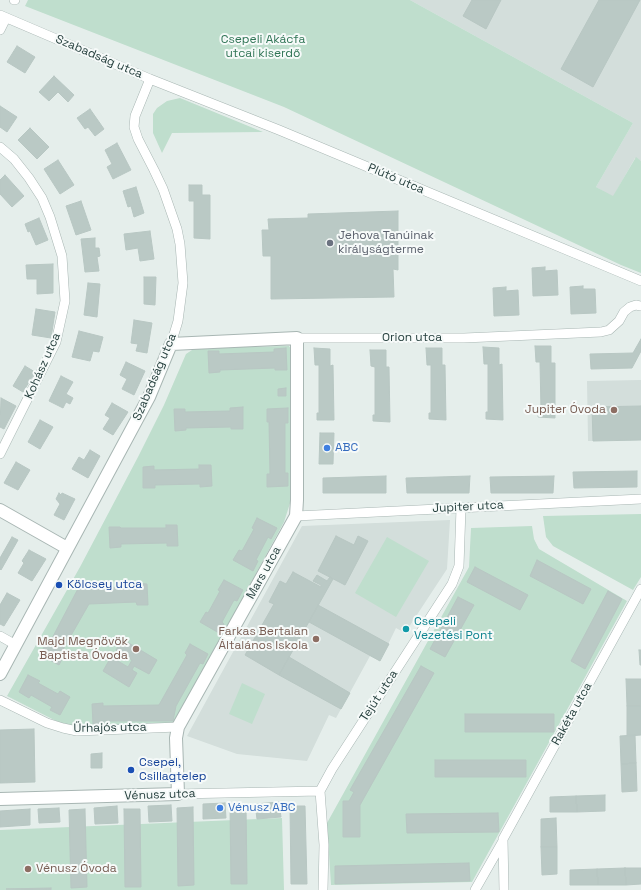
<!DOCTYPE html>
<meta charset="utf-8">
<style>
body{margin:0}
canvas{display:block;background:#e5eeeb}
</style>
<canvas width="641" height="890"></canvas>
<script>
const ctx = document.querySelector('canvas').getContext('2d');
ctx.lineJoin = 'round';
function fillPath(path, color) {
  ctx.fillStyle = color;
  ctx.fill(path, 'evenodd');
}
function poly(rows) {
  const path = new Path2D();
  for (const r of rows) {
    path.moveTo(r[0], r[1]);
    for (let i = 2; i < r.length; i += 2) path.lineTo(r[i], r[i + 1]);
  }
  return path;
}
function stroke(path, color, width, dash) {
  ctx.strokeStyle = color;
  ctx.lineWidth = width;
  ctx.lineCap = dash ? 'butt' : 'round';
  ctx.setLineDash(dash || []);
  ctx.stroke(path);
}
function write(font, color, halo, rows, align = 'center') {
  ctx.font = font + ' "Space Grotesk",sans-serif';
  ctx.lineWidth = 4;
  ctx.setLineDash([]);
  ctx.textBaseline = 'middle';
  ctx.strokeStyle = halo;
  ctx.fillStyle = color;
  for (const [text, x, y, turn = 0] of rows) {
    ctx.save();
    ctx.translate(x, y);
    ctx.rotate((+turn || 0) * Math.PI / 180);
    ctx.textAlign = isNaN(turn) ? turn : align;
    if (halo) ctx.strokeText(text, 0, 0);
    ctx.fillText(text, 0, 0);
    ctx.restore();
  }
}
const built = poly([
 [410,0,641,0,641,161,635,158,613,197,596,187,633,123],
 [641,380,641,440,588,441,587,381],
 [450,520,447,569,405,633,396,628,380,661,370,656,336,718,329,715,307,761,237,754,187,736,302,526]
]);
const green = poly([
 [28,0,410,0,633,123,596,187,613,196,636,157,641,161,641,273,621,265,284,107,25,6],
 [180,98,263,132,172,133,162,153,153,133,153,114,157,108,167,101],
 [289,346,292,351,292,497,284,522,174,724,82,727,62,724,7,696,80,567,138,457,164,405,186,354,195,348],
 [641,514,641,577,633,590,553,546,546,537,543,516],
 [532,526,534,539,539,549,627,601,472,882,331,885,327,823,469,567,471,528],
 [387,537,429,561,396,617,355,593],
 [242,683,265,694,252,724,229,714],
 [282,818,284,890,0,890,0,830]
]);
const building = poly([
 [472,0,501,0,486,29,463,16,472,0],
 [599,0,640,0,593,87,561,69,599,0],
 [17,46,35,57,25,73,7,62,17,46],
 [54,76,74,95,68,102,58,92,49,101,39,92,54,76],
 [0,106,17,117,7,132,0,127,0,106],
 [90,109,104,129,95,136,88,127,85,129,77,118,90,109],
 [30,128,49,147,37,159,18,140,30,128],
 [117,143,131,170,113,179,107,167,112,164,105,150,117,143],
 [58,160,74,185,60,194,44,169,58,160],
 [5,175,24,196,12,207,0,194,0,180,5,175],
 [189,185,202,185,202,195,210,195,210,239,194,238,194,201,189,201,189,185],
 [136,187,144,213,134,217,131,206,128,207,123,191,136,187],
 [81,201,91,230,76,235,66,206,81,201],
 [398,211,398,270,393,269,394,297,271,299,271,256,263,256,262,230,269,230,268,219,308,218,308,214,398,211],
 [39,218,48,240,36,245,30,231,28,232,25,224,39,218],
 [150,231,154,259,140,261,138,248,126,250,124,234,150,231],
 [95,238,95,248,99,248,100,256,97,257,99,271,85,272,81,239,95,238],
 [53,264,53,293,37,294,37,279,27,279,26,265,53,264],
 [545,267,545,271,557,270,558,295,533,296,532,268,545,267],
 [144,277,156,277,155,305,144,304,144,277],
 [88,283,100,284,97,317,84,315,88,283],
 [583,286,583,289,595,289,596,313,571,314,570,287,583,286],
 [506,287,506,291,518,290,519,315,494,316,493,288,506,287],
 [36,309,55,312,51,338,32,335,36,309],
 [134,320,152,323,147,353,136,351,138,344,131,343,134,320],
 [79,331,103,337,99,352,93,351,90,361,72,357,79,331],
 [641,339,641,351,632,368,591,369,590,354,633,353,641,339],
 [535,346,551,346,551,363,555,363,555,418,538,417,539,410,541,411,540,362,536,362,535,346],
 [483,347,499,348,499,365,502,364,503,420,486,419,486,412,488,412,488,364,484,364,483,347],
 [286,348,287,370,275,370,275,368,220,370,220,372,209,373,208,351,219,351,219,354,274,352,274,349,286,348],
 [314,348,330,349,330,366,333,365,334,420,317,420,317,413,319,413,319,365,315,365,314,348],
 [426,348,442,348,442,365,445,365,446,420,429,419,429,413,431,413,431,365,427,365,426,348],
 [370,350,386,350,386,367,389,367,390,422,373,421,373,415,375,415,375,367,371,366,370,350],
 [126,362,145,371,134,395,122,389,127,379,120,375,126,362],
 [25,366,35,372,23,392,13,386,25,366],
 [61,376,73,382,66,394,73,398,70,404,66,402,63,408,49,401,61,376],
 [286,388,286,396,278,396,278,389,286,388],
 [1,398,16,406,4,429,0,427,1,398],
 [112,403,128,412,113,435,103,429,110,418,105,415,112,403],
 [641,406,641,440,593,441,592,407,641,406],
 [243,407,243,429,231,429,231,427,186,428,186,430,175,431,174,409,185,409,185,412,230,411,230,408,243,407],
 [288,408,288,423,285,423,285,473,288,473,288,486,267,487,267,474,270,474,269,422,267,422,267,409,288,408],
 [40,420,53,427,40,449,28,442,40,420],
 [320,433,334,433,333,464,319,464,320,433],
 [90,450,100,456,88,478,72,469,79,457,84,460,90,450],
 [16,462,30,470,18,490,4,483,16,462],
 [199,465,211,465,212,486,200,487,200,484,155,485,155,488,143,488,143,467,154,466,154,470,199,469,199,465],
 [637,471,637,487,574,488,573,472,637,471],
 [386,476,386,493,323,493,323,478,386,476],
 [470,476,469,493,407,493,406,478,470,476],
 [554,476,553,493,491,493,490,477,554,476],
 [59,493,61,495,62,493,75,499,64,520,54,515,60,504,56,499,59,493],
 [257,518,277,528,271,539,268,537,256,560,258,561,253,571,233,560,239,550,242,551,254,529,252,528,257,518],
 [166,525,177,525,178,546,167,546,167,543,121,544,121,547,110,548,109,527,120,527,121,528,166,528,166,525],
 [336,536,354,545,358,536,368,541,345,585,318,571,336,536],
 [12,537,18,540,1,570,0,569,0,558,12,537],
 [29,550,46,559,32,581,18,573,24,563,22,561,29,550],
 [537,560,591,589,583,604,530,576,537,560],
 [475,567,528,595,520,610,467,582,475,567],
 [293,572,321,587,321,585,313,581,317,575,327,581,330,577,333,579,279,675,245,655,274,604,269,602,280,581,286,584,293,572],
 [224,580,243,590,237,601,234,600,222,622,224,624,219,633,200,622,206,612,208,613,220,591,218,590,224,580],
 [81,583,90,588,137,587,136,583,147,584,148,605,137,605,136,602,89,604,61,653,64,655,59,665,40,655,45,645,48,646,81,583],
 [608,591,622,599,585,669,571,661,608,591],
 [7,593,20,600,4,626,0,624,0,605,7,593],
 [458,597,474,605,445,657,430,649,458,597],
 [318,605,389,644,380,661,309,622,318,605],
 [122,639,157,660,149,674,134,666,132,670,137,673,129,687,103,671,111,657,128,667,132,660,116,650,122,639],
 [190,644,208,654,203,664,200,663,176,706,173,721,104,721,104,724,93,724,92,704,103,703,103,706,159,705,187,655,185,653,190,644],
 [639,650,641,650,641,665,640,665,639,650],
 [289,657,350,693,341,709,279,675,289,657],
 [421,666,434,673,360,805,360,837,343,837,343,801,349,801,354,792,350,790,421,666],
 [28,675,40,681,38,683,58,694,60,691,70,697,60,715,50,710,52,707,31,695,29,698,19,692,28,675],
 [626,679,641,679,641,706,627,706,626,679],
 [627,706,641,706,641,735,627,736,627,706],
 [465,714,554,714,554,732,465,732,465,714],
 [34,729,35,782,0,783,0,730,34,729],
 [635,735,636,763,621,764,620,736,635,735],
 [102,753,102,768,91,768,91,754,102,753],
 [435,760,526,760,526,777,435,777,435,760],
 [636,763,637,791,622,792,621,764,636,763],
 [605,795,605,811,577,812,576,796,605,795],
 [576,796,577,812,550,812,550,797,576,796],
 [279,802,281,817,257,819,255,804,279,802],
 [225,803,226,818,203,819,203,804,225,803],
 [171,805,172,821,149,822,148,806,171,805],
 [117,806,118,823,95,824,94,808,117,806],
 [230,806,246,806,247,884,231,884,230,806],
 [290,806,305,806,307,884,291,884,290,806],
 [193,807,194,885,178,886,177,808,193,807],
 [59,808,60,822,39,823,38,809,59,808],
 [30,809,30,825,0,827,0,811,30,809],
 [85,809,87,887,71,888,69,810,85,809],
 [124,809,140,809,141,887,125,887,124,809],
 [498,813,499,832,407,833,406,814,498,813],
 [556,818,557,847,541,847,541,819,556,818],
 [541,847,557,847,557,874,542,875,541,847],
 [469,863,470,881,335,884,335,866,469,863],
 [625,868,641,868,641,884,626,885,625,868],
 [625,868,626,885,598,885,597,869,625,868],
 [597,869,598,885,570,885,570,870,597,869],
 [51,888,51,890,6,889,51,888]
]);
const minor = poly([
 [14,0,15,0],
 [0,15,150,79,279,130,641,281],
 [0,30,6,18],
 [150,79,135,116,134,127,138,139,154,170,163,189,177,229,180,244,183,283,178,321,171,344],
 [0,147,14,159,29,178,42,198,50,217,62,256,65,301,56,342,0,454],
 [297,338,464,338,601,332,609,330,619,321,624,312,630,307,636,305,641,306],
 [296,516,641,499],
 [0,636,16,645],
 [0,700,47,723,63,728,77,731,178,727],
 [178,794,320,791],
 [323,890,324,845,320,791,332,769,452,584,459,566,461,508],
 [475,890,503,841],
 [504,890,503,839,641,589]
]);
const tertiary = poly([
 [0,510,67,548],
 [0,674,149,397,171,344,297,338,297,500,296,516,178,727,176,738,178,794,0,799]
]);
const markers = [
 [330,243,4,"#6b7280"],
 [614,410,4,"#8d6e63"],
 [327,448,4,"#3f7fe0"],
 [59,585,4,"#1a4fb4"],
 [406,629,4,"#0f9aa8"],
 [316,639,4,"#8d6e63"],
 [136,649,4,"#8d6e63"],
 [131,770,4,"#1a4fb4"],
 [220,808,4,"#3f7fe0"],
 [28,869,4,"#8d6e63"]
];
const parkNames = [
 ["Csepeli Akácfa",263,40],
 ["utcai kiserdő",263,54]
];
const streetNames = [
 ["Szabadság utca",99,57,23],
 ["Plútó utca",396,179,23],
 ["Orion utca",412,338],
 ["Kohász utca",43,366,-66],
 ["Szabadság utca",155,377,-67],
 ["Jupiter utca",468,507,-3],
 ["Mars utca",264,573,-61],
 ["Tejút utca",379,696,-57],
 ["Rakéta utca",572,714,-61],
 ["Űrhajós utca",110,728,-1],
 ["Vénusz utca",160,795,-2]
];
const worshipNames = [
 ["Jehova Tanúinak",338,236],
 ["királyságterme",338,250]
];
const educationNames = [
 ["Jupiter Óvoda",606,410],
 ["Farkas Bertalan",308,632],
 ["Általános Iskola",308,646],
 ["Majd Megnövök",128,642],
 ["Baptista Óvoda",128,656],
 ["Vénusz Óvoda",36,869,"left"]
];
const shopNames = [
 ["ABC",335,448],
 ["Vénusz ABC",228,808]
];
const transitNames = [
 ["Kölcsey utca",67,585],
 ["Csepel,",139,763],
 ["Csillagtelep",139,777]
];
const cultureNames = [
 ["Csepeli",414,622],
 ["Vezetési Pont",414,636]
];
fillPath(built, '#d3dedb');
fillPath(green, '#bfdecd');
fillPath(building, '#bac9c5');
stroke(building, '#b8c7c3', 1);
stroke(minor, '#a8b6b3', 10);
stroke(tertiary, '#a8b6b3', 14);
stroke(minor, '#fff', 9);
stroke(tertiary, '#fff', 12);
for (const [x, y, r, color] of markers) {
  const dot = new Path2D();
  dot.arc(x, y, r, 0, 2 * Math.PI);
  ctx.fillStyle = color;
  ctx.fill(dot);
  stroke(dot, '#f6faf9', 1.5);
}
write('12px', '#307556', '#f6faf9', parkNames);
write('12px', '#253f3d', '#f6faf9', streetNames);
write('12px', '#5b616d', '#f6faf9', worshipNames, 'left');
write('12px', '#785e54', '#f6faf9', educationNames, 'right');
write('12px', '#366cbe', '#f6faf9', shopNames, 'left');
write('12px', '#164399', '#f6faf9', transitNames, 'left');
write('12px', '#0d838f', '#f6faf9', cultureNames, 'left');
</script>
